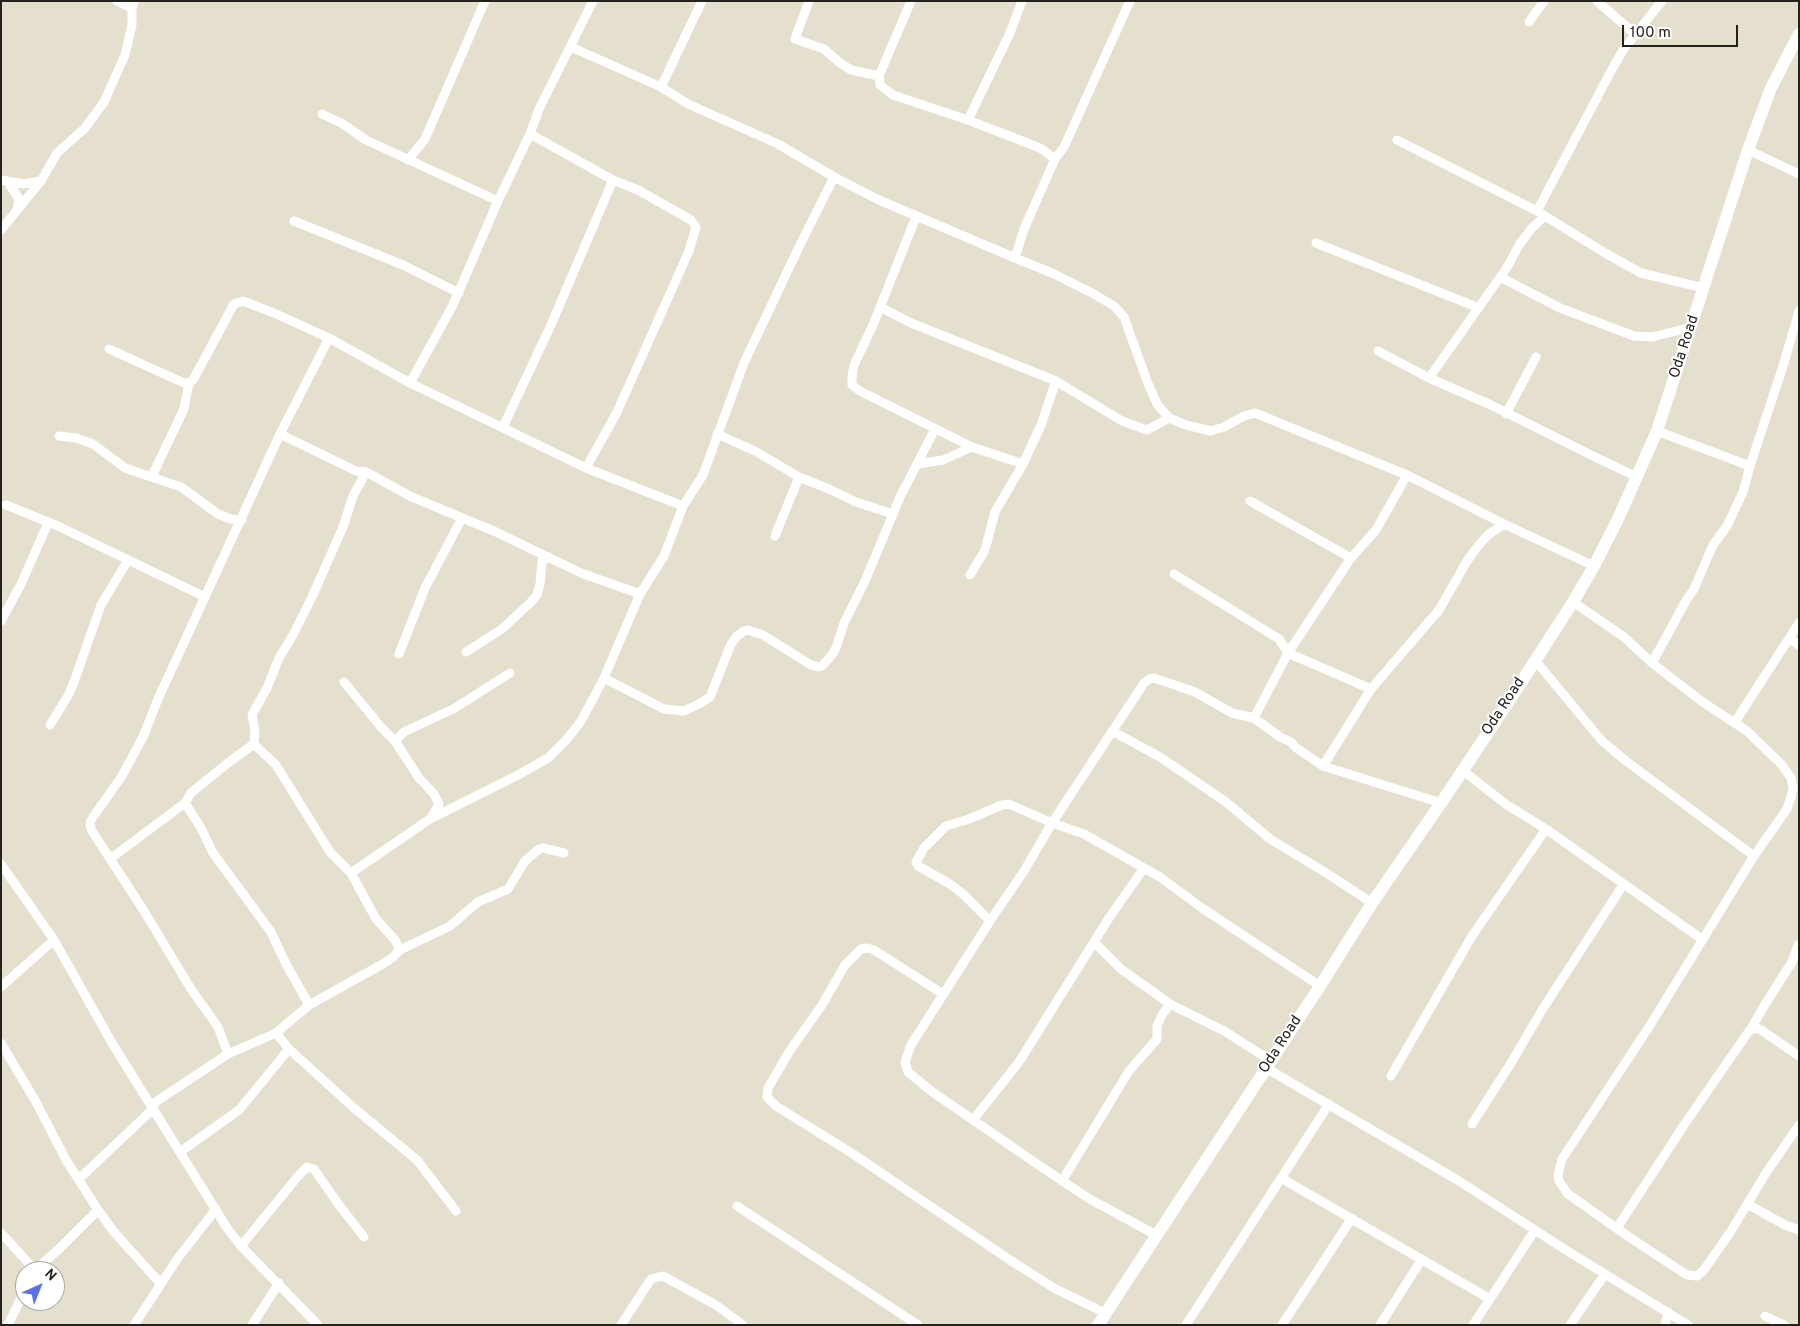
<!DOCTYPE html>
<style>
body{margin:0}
#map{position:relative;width:1800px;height:1326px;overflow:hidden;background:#e5dfce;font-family:Overpass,sans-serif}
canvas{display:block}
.frame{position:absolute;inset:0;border:2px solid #24221c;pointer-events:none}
.north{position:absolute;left:15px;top:1261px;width:50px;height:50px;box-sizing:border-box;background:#fff;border:1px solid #a7a7a4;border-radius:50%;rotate:44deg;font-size:14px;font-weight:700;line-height:20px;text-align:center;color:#24221c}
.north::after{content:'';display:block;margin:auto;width:18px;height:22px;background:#5a71e8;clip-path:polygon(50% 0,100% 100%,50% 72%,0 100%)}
.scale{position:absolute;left:1622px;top:25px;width:116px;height:22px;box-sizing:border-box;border:2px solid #24221c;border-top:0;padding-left:6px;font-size:15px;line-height:18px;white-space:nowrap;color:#24221c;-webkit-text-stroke:4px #fff;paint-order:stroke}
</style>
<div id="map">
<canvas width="1800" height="1326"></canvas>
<div class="frame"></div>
<div class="north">N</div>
<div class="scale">100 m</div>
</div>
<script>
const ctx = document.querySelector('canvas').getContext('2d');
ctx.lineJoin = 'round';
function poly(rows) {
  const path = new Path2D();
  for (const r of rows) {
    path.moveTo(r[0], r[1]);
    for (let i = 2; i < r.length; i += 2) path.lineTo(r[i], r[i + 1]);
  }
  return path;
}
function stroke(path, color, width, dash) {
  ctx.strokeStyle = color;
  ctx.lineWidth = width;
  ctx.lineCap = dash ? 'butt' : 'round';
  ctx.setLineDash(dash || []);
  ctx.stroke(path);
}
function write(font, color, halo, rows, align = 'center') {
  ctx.font = font + ' Overpass,sans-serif';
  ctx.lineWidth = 4;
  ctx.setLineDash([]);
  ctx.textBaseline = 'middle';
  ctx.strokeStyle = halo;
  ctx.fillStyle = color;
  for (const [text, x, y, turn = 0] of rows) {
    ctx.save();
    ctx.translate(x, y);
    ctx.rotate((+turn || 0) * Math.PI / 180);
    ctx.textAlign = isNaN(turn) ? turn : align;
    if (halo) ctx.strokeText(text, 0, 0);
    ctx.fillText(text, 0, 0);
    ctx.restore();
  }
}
const street = poly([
 [117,1,132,8],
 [809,1,795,39,824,49,839,62,851,70,879,76],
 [911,1,879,76,880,85,893,95,968,120,1030,144,1042,149,1055,159,1024,229,1015,258,1052,273,1092,293,1114,306,1124,317,1147,381,1157,404,1169,418,1186,425,1211,431,1224,427,1244,416,1255,413,1407,475,1504,524,1594,566],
 [1597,1,1636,35],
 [1529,22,1544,1],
 [571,47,661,87,688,104,778,144,834,177,879,200,1015,258],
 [661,87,702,1],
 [322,114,343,124,366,140,498,201],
 [968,120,1010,33,1022,1],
 [530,134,613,180,638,190,691,220,696,227,689,251,635,372,617,412,586,468],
 [1397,140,1537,211,1605,253,1641,273,1704,288],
 [1748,150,1799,174],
 [1055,159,1064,147,1130,1],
 [408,160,425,139,485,1],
 [1,180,24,184,41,181],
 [8,182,19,199,17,210],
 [1537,211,1610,73,1623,50,1662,1],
 [916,217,873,325,854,365,852,377,852,385,860,391,972,447,1023,464],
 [294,221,403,265,459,293],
 [1,230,41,181,57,153,85,128,104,102,125,55,132,25,132,8,134,1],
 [1316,243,1479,308],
 [1500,277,1560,308,1634,336,1652,337,1692,327],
 [880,307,911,323,1056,381,1122,421,1147,430,1169,418],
 [109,349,184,383,189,383],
 [1378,351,1429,378,1491,405,1593,456,1637,477],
 [1429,378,1508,266,1519,245,1532,228,1545,216],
 [410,383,453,305,498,201,530,134,539,109,593,1],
 [1506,414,1536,357],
 [503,427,551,325,613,180],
 [1657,431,1750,466],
 [280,434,356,471,366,472,412,497,496,532,581,573,640,594],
 [717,434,755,451,799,477,829,489,856,502,893,514],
 [59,436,76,438,93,444,125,468,181,487,218,514,231,519,242,520],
 [918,464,943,460,972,447],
 [152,476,184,409,189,383,193,380,234,304,243,301,274,313,329,338,410,383,586,468,683,506],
 [1250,501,1351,558],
 [6,505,58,526,205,597],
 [775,536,799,477],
 [1174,574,1279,639,1288,653,1371,689],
 [970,575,985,550,995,512,1023,464,1041,425,1056,381],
 [1573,602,1624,637,1652,663,1704,703,1747,731,1782,765,1791,778,1793,788,1791,797,1787,809,1754,856,1649,1027,1562,1159,1558,1175,1559,1181,1568,1194,1629,1237,1687,1275,1697,1276,1704,1270,1731,1231,1766,1173,1799,1125],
 [1,621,21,584,48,523],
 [1790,639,1799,645],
 [466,652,502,629,531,602,537,595,540,584,542,561,549,557],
 [399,654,425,588,462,518],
 [1535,660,1602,741,1626,761,1754,856],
 [1652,663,1687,599,1694,589,1713,545,1727,526,1743,492,1750,466,1783,366,1799,311],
 [604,678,664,709,684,711,701,703,710,697,731,644,737,636,744,631,748,630,763,635,811,665,819,667,823,665,832,655,836,648,844,623,865,581,900,497,935,429],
 [344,682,381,727,395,741,419,778,434,794,439,804,430,819],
 [1254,718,1288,653,1351,558,1376,530,1407,475],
 [1735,722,1799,623],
 [50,725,69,694,74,682,101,605,128,560],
 [1112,731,1160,757,1226,802,1270,839,1328,874,1372,903],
 [395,741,404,732,455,708,510,673],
 [1323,766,1371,689,1439,610,1467,561,1478,546,1488,535,1504,524],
 [1462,770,1507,805,1546,829,1703,940],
 [185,803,201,828,213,853,271,932,285,962,309,1005],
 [110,859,185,803,191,793,229,762,254,744,255,730,252,715,267,688,279,658,293,635,312,597,343,527,353,496,366,472],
 [1,864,54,940,112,1043,227,1228,241,1246,318,1325],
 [351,873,430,819,518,775,548,758,567,739,581,721,604,678,640,594,664,556,683,506,703,475,744,363,798,249,834,177],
 [990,921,963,894,950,884,918,866,916,862,924,848,946,826,969,819,1002,805,1009,804,1052,823,1084,834,1160,877,1202,908,1320,986],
 [1094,942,1121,969,1170,1004,1226,1032,1271,1061],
 [400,950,450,926,478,902,508,889,525,861,539,849,543,848,564,853],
 [1,987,54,940],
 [943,994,874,950,867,948,861,949,845,965,822,1005,789,1052,768,1088,767,1097,776,1106,853,1154,1013,1262,1054,1288,1105,1313],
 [1751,1029,1764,1006,1792,962,1798,945],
 [276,1033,289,1049,354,1108,417,1160,456,1211],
 [1,1043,36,1102,66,1160,98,1210,114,1232,160,1283],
 [228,1054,218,1027,191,989,144,911,92,831,90,824,91,820,122,776,143,737,158,699,280,434,329,338],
 [1266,1068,1459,1181,1569,1252,1688,1325],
 [1391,1076,1472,936,1546,829],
 [151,1105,228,1054,276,1033,309,1005,381,965,392,958,400,950,395,940,376,919,351,873,330,852,276,765,254,744],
 [973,1120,1019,1062,1109,918,1144,868],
 [1472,1124,1511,1063,1542,1010,1623,885],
 [180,1152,239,1110,289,1049],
 [1281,1178,1490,1299],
 [79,1179,154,1108],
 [1062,1181,1129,1071,1157,1039,1157,1026,1162,1015,1170,1004],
 [1747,1204,1785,1225,1799,1230],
 [737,1206,918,1325],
 [1617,1228,1684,1125,1749,1031,1755,1028,1761,1030,1799,1056],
 [1,1233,35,1270],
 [1156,1235,1088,1198,1040,1166,931,1091,908,1072,905,1062,911,1045,990,921,1024,871,1052,823,1144,683,1149,679,1154,678,1195,692,1232,713,1254,718,1280,737,1291,742,1295,747,1323,766,1441,803],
 [241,1246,299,1175,307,1167,314,1169,339,1205,364,1237],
 [34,1271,59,1249,98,1210],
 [1765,1316,1784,1325],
 [8,1325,25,1290],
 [134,1325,178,1258,216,1209],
 [252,1325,279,1283],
 [621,1325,651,1279,663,1276,716,1305,743,1325],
 [1186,1325,1329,1104],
 [1282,1325,1352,1218],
 [1380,1325,1422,1259],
 [1473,1325,1535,1230],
 [1570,1325,1605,1274],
 [1665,1325,1668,1312]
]);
const secondary = poly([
 [1098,1325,1320,986,1372,903,1441,803,1513,695,1573,602,1594,566,1618,519,1657,431,1748,150,1771,88,1799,34]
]);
const streetNames = [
 ["Oda Road",1685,347,-72],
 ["Oda Road",1504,707,-57],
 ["Oda Road",1281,1045,-57]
];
stroke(street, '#fff', 9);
stroke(secondary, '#fff', 12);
write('15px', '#24221c', '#fff', streetNames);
</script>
